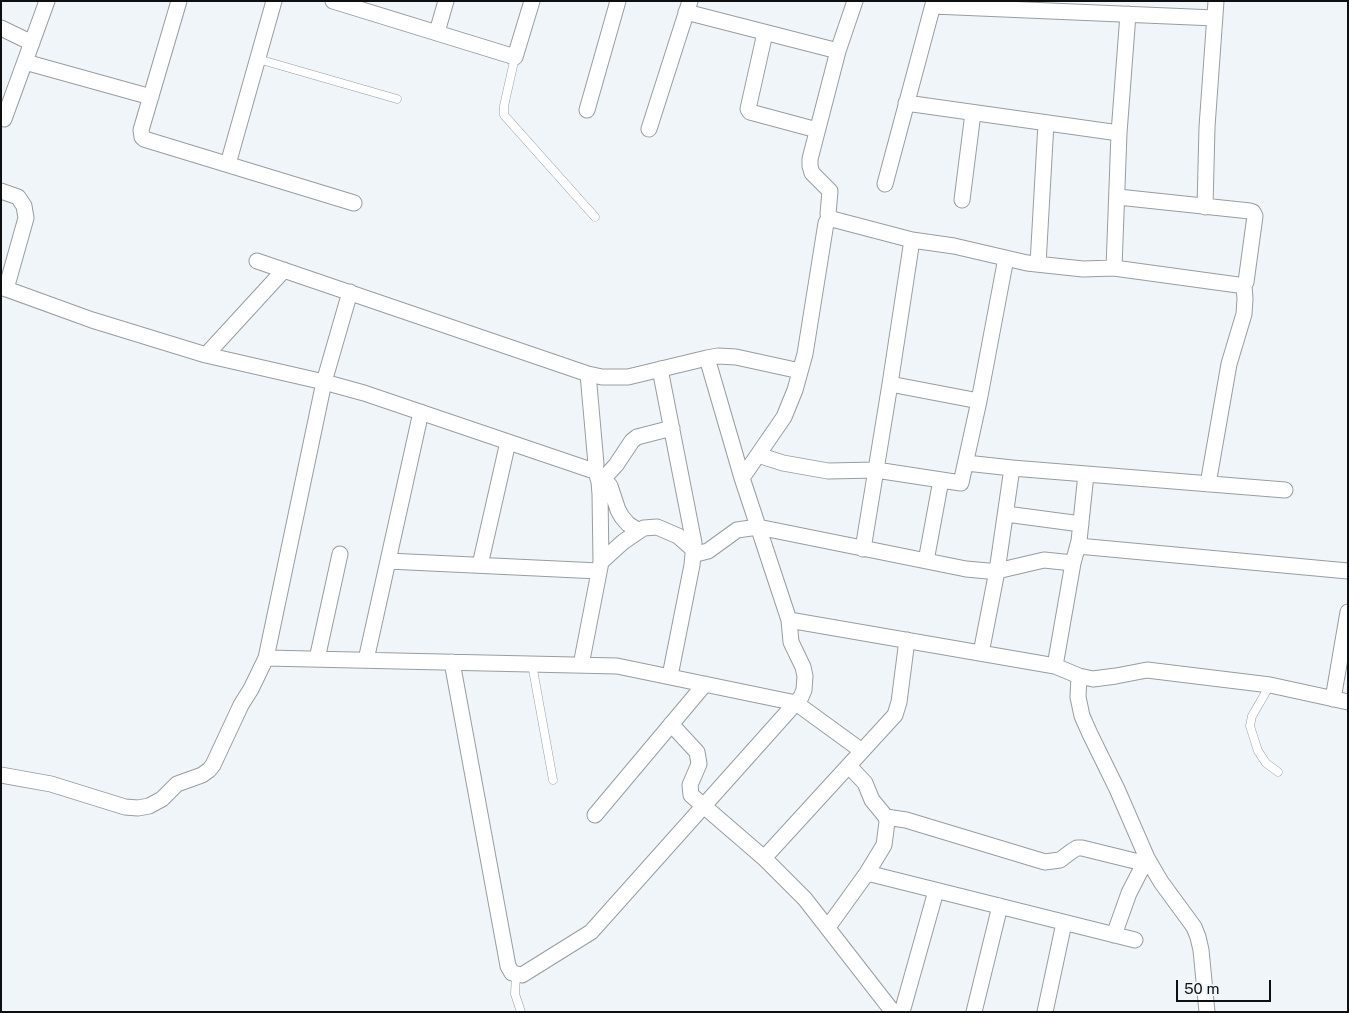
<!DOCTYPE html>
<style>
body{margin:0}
#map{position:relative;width:1349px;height:1013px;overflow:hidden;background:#eff5f8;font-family:"Public Sans",sans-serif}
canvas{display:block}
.frame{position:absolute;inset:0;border:2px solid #0d0f10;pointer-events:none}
.scale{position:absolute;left:1176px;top:980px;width:95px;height:22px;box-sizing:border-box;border:2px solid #0d0f10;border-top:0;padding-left:6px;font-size:15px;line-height:18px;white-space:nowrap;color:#0d0f10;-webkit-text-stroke:4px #eff5f8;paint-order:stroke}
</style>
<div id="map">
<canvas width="1349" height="1013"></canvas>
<div class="frame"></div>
<div class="scale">50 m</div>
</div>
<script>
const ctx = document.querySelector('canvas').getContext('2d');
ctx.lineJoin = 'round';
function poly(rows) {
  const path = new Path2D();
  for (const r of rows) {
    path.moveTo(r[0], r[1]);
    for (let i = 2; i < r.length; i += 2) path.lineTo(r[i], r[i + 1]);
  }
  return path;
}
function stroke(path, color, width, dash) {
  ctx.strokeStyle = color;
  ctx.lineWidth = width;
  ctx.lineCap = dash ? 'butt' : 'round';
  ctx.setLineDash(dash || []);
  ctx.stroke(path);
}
const lane = poly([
 [515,57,504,106,504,115,595,217],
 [258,59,397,99],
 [532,664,553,780],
 [1270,685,1252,716,1250,726,1258,751,1266,763,1278,772],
 [516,975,515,994,521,1012]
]);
const street = poly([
 [179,1,141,130,142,137,144,139,354,203],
 [333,1,515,57,532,1],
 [855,1,838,51,810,159,810,166,812,173,830,191,828,214,832,219,912,240,954,246,1027,263,1083,269,1114,268,1238,285,1244,285,1246,282,1255,216,1253,212,1250,211,1118,197],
 [933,6,1215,18],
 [686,12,838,51],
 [1,28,32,43],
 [437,32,446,1],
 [765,33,748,109,750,112,817,130],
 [25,62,151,97],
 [906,103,1119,133],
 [587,110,618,1],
 [1,118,4,119,47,1],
 [649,129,690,1],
 [228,164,274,1],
 [885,184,934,1],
 [1,191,18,197,24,206,26,218,6,289],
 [962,200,973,113],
 [1205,207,1207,127,1216,1],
 [257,261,588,374,602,377,628,377,707,358,742,478,789,620,1055,666,1079,676,1093,679,1116,676,1147,670,1270,685,1348,702],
 [1038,264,1046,123],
 [1114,268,1119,133,1128,14],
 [1,287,92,320,206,355,324,382,266,658,617,666,796,703,862,751],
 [350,292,324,382,364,393,591,470,595,468,596,464,588,374],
 [206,355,284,270],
 [707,358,718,356,736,357,800,371],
 [660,369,694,543,692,565,670,676],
 [890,384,979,401,1006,258],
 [758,455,783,463,828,471,876,470,961,483,979,401],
 [966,463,1012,468,1285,490],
 [598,476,604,478,610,486,618,510,622,517,628,524,639,531],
 [604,478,616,465,632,441,637,437,672,428],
 [742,478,784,417,795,390,805,354,826,223,829,217],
 [1208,484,1229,364,1244,314,1245,299,1244,285],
 [1006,514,1081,524],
 [1078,546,1348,571],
 [863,549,890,384,912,240],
 [388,561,599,571],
 [926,561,941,480],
 [601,562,623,542,639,531,644,528,657,527,678,536,694,550,700,553,708,551,737,530,758,527,966,569,988,571,997,571,1044,560,1073,563],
 [480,565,508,442],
 [981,653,997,571,1012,468],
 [317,659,340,554],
 [366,660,421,412],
 [452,662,508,966,512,973,522,975,591,932,801,697,804,690,805,676,803,667,791,642,789,620],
 [581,665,601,562,600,494,599,482,595,468],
 [1055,666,1073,563,1079,541,1086,474],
 [1079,676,1078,697,1082,716,1090,734,1117,789,1147,858,1161,882,1194,927,1198,937,1201,950,1207,1012],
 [1333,699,1348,612],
 [671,724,697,752,699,764,690,785,691,795,764,858,805,899,893,1012],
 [849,766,865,783,872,800,886,817,887,822,884,845,867,873],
 [1,775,51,784,125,807,138,808,149,806,162,799,177,784,202,775,209,770,213,765,241,705,251,689,266,658],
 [595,815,705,684],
 [886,817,906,820,1045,862,1060,860,1072,851,1077,848,1082,848,1143,863],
 [764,858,895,715,899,702,907,640],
 [828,927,867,873,1135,940],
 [1114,935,1129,893,1147,858],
 [902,1012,936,891],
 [974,1012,1000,906],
 [1045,1012,1064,923]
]);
stroke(lane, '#989da0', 9);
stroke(street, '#989da0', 17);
stroke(lane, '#fff', 8);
stroke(street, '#fff', 15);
</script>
